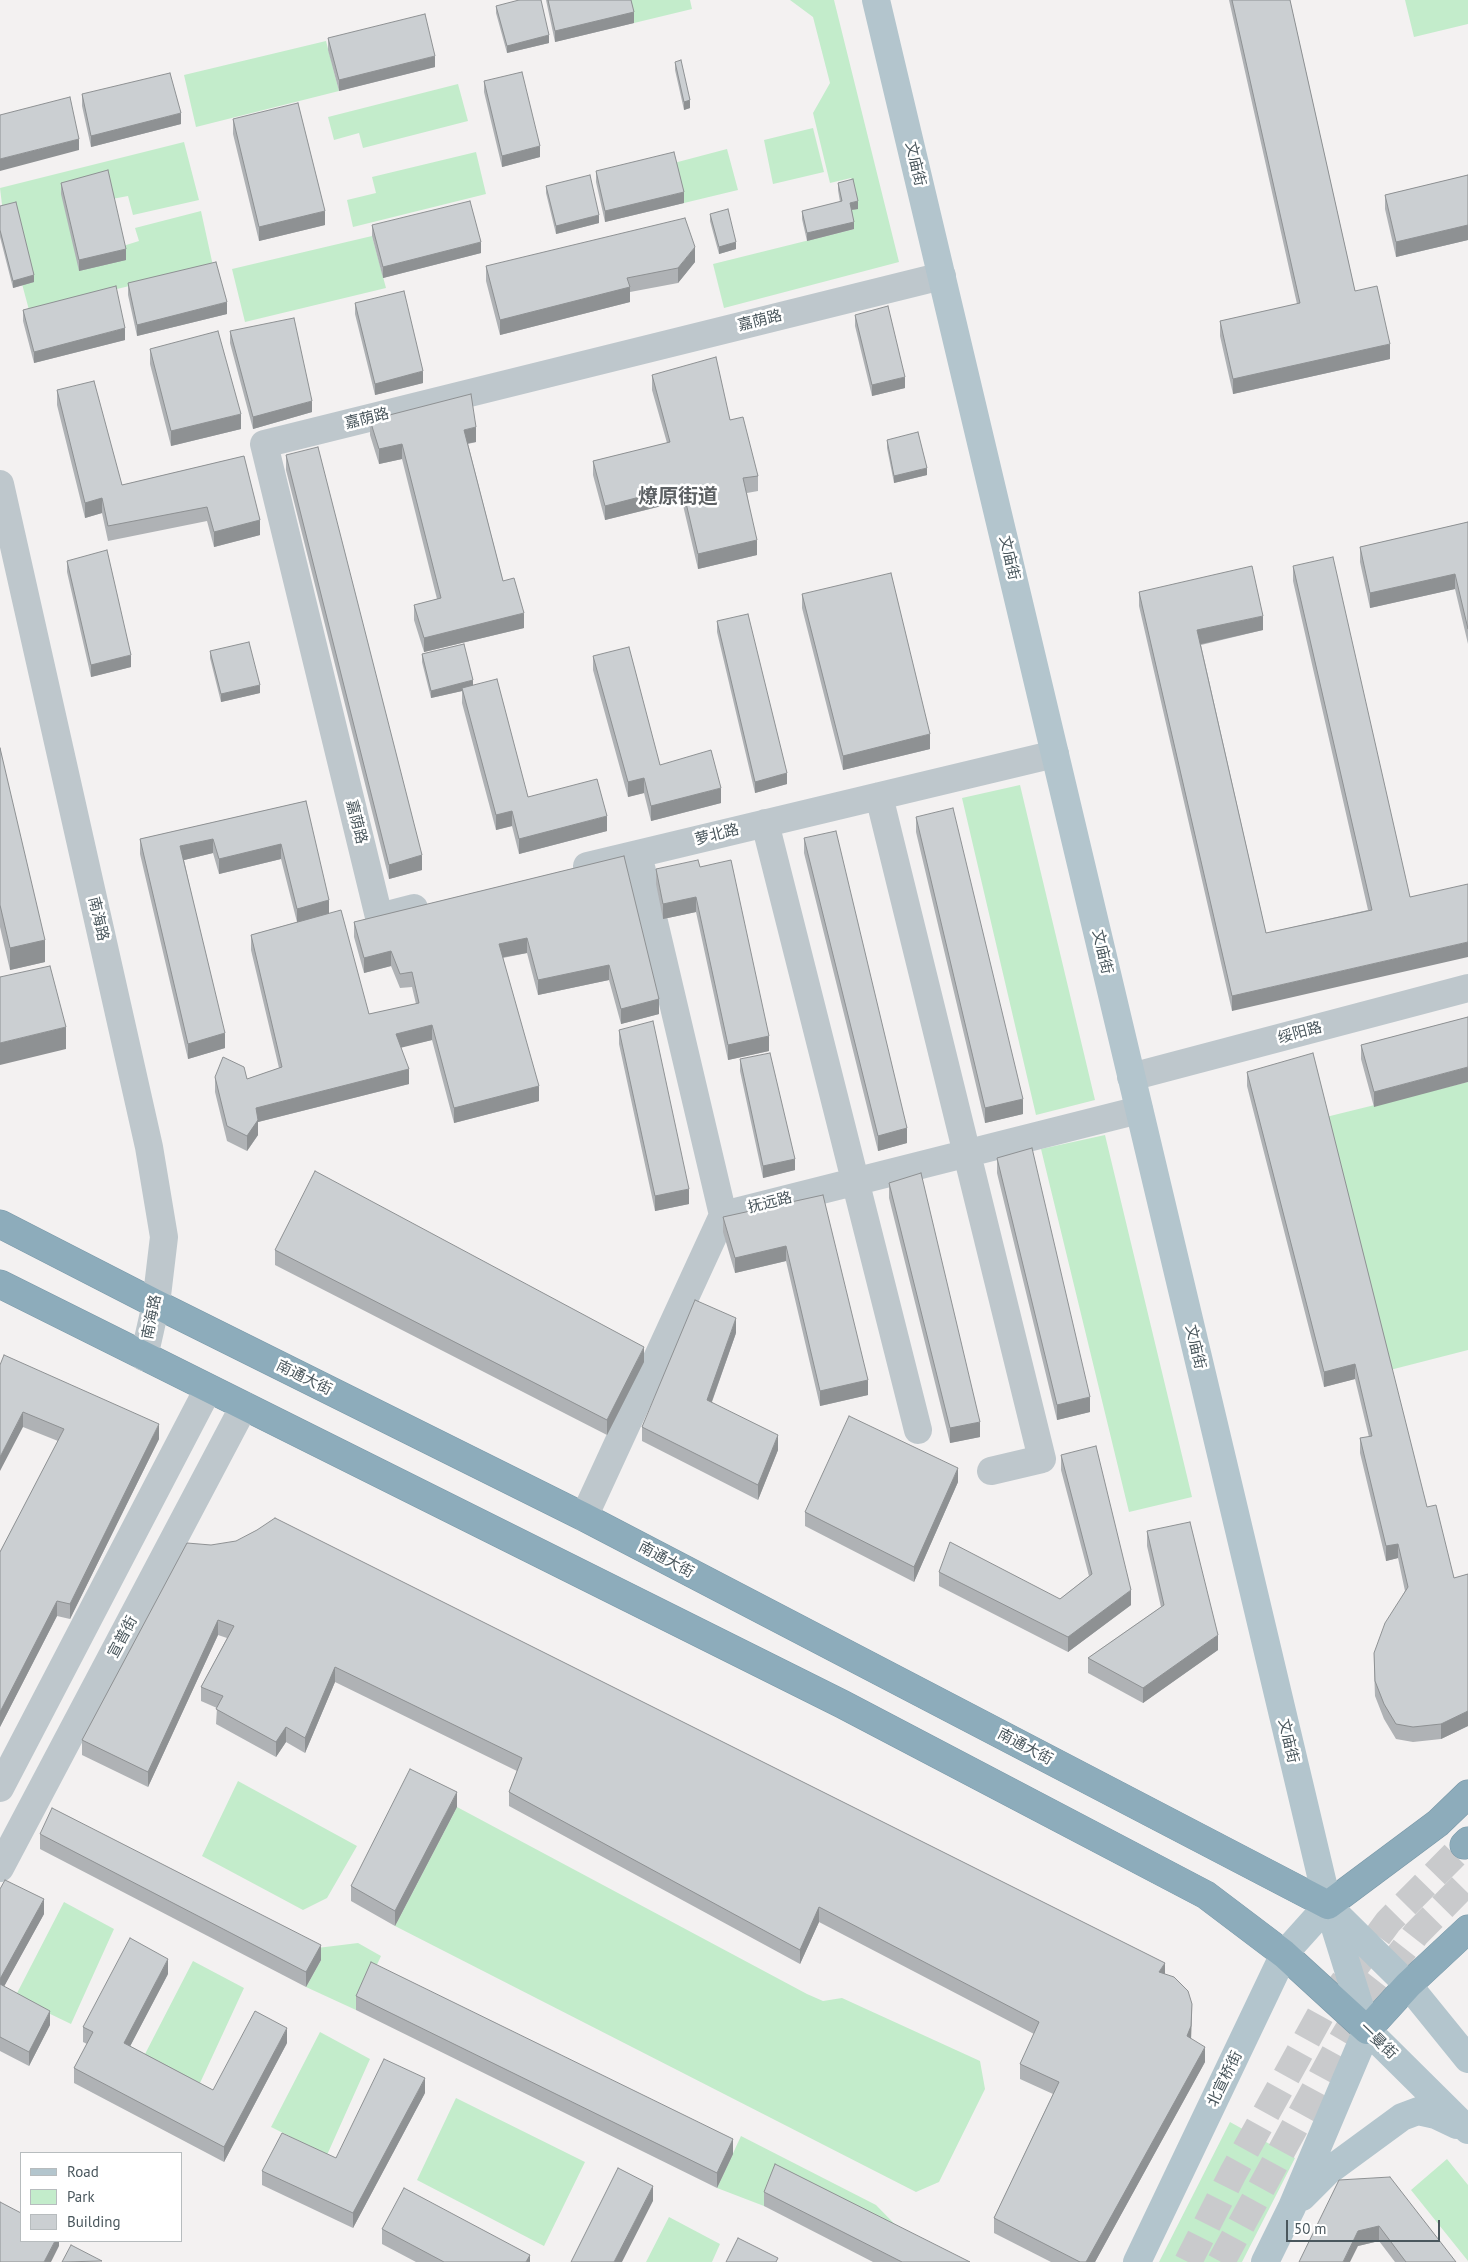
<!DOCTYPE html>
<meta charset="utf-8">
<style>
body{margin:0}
#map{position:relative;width:1468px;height:2262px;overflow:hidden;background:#f3f1f1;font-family:"PT Sans",sans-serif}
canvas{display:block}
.legend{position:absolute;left:20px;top:2152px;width:162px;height:90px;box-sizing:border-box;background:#fff;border:1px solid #b7bcbe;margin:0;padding:6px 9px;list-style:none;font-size:15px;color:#4a575d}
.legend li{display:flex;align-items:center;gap:10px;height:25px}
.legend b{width:25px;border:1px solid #b7bcbe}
.scale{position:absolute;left:1286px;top:2220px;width:154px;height:22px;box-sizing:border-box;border:2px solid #4a575d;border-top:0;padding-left:6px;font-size:15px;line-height:18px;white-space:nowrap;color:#4a575d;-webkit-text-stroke:4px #fff;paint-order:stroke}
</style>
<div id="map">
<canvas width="1468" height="2262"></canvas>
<ul class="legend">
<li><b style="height:6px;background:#b3c5cd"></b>Road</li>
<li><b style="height:14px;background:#c3eccb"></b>Park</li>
<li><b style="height:14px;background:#cbcfd2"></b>Building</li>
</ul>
<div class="scale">50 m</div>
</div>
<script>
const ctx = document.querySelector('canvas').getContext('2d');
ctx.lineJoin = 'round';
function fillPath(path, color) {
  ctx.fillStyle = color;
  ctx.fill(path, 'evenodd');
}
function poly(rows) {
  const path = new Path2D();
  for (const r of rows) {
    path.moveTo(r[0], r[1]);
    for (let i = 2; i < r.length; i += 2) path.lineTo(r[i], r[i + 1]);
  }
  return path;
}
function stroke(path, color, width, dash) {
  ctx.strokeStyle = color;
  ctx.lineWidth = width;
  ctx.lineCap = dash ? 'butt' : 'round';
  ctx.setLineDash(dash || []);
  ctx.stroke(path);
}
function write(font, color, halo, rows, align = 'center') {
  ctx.font = font + ' "PT Sans","Noto Sans SC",sans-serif';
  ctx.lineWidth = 5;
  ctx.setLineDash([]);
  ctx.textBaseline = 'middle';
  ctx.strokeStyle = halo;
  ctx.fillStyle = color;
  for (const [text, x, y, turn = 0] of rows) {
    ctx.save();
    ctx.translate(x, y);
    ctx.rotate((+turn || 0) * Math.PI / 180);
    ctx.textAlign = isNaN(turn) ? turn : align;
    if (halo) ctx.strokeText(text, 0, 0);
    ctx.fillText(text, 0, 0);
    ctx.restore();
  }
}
const green = poly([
 [628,0,690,0,692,9,634,23],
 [790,0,834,0,899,262,724,308,713,264,854,229,850,210,858,208,851,178,830,183,813,113,830,83,813,17],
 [1405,0,1468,0,1468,24,1414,37],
 [326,41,339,91,196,127,184,75],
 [458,84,468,121,363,148,359,133,334,140,328,117],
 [813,128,824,172,773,184,764,140],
 [184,142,199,200,133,215,128,196,112,199,123,246,139,241,135,228,201,211,213,266,29,310,3,213,0,188],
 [727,149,738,190,684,203,674,163],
 [476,152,486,194,353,227,347,200,376,193,372,177],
 [372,236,386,288,245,322,232,269],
 [1020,785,1095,1100,1036,1115,962,798],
 [1468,1082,1468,1350,1390,1370,1326,1117],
 [1105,1135,1192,1497,1129,1512,1041,1149],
 [238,1781,357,1846,327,1898,303,1910,202,1856],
 [457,1807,807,1994,823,2001,842,1998,980,2061,985,2089,939,2182,916,2192,395,1926],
 [64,1902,114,1929,71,2024,15,1997],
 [358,1943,381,1956,356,2010,306,1987,321,1960,301,1950],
 [193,1961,244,1988,200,2083,144,2056],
 [320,2032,370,2059,327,2155,271,2127],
 [456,2098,585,2162,544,2246,417,2180],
 [1230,2122,1295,2158,1242,2262,1159,2262],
 [741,2136,876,2205,923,2253,764,2206,717,2188],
 [1447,2159,1468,2185,1468,2261,1411,2190],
 [669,2217,720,2244,712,2262,646,2262]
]);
const majorTunnel = poly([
 [1188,2262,1233,2173,1322,2012,1388,1922,1464,1845],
 [1221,2262,1337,2049,1373,1989,1416,1934,1468,1881]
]);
const minor = poly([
 [0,484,149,1147,164,1237,156,1304,144,1357],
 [879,796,1042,1459,991,1471],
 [765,823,918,1430],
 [638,854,723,1215],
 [587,866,1055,754],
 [414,908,379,917,264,444,942,276],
 [1131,1077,1468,988],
 [584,1517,723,1215,1139,1110],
 [0,1788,208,1389],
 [0,1868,244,1406]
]);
const major = poly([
 [876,0,1328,1905,1367,2030,1468,2130],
 [1330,1908,1408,1985,1468,2059],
 [1302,2197,1327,2172,1402,2117,1418,2111,1436,2115,1457,2125],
 [1137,2262,1284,1954,1328,1905],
 [1265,2262,1292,2207,1367,2030]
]);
const highway = poly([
 [0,1224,156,1304,584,1517,1328,1905,1438,1823,1468,1794],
 [0,1284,842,1704,1206,1895,1284,1954,1367,2030,1408,1985,1468,1929],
 [1464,1845,1468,1841]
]);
const wall = poly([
 [546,0,631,0,634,23,555,42],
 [1229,0,1290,0,1355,291,1390,359,1233,394,1220,336,1220,321,1297,304],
 [496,6,549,43,507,53,496,13],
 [328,38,435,67,339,91,328,50],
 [675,62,690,108,684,110,675,70],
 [484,81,540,157,502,167,484,92],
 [82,94,181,124,91,147,82,106],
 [233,119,325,225,259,241,233,134],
 [596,171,684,203,605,222,596,182],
 [1468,175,1468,240,1396,257,1385,209,1385,195],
 [61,183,126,260,79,271,61,194],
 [838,183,858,209,852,210,854,229,807,241,802,219,802,211,840,202,838,190],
 [546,186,599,223,556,234,546,193],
 [0,206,34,282,13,288,0,237],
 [710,214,736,249,719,254,710,221],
 [372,225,481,253,383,278,372,236],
 [695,262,678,283,630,292,630,302,500,335,486,281,486,266],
 [128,283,227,314,137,336,128,295],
 [355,303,423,383,375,395,355,314],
 [23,310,125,340,34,363,23,321],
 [855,315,905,388,872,396,855,326],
 [230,331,312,412,253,429,230,343],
 [150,349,241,429,171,446,150,364],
 [652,375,730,420,758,476,758,491,747,493,757,555,698,569,682,501,605,520,593,475,593,461,667,443,652,390],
 [57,390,122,485,244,456,260,535,214,547,207,521,108,541,102,513,85,518,57,405],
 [370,420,476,442,468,444,503,581,524,628,424,652,414,620,414,605,437,599,402,459,379,464,370,435],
 [887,440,927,475,894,483,887,448],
 [286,455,422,870,389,879,286,470],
 [1468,522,1468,644,1455,589,1370,608,1360,562,1360,547],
 [67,561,131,667,91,677,67,572],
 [1293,566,1410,897,1232,1011,1139,606,1139,592,1263,630,1201,645,1266,933,1368,910,1293,581],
 [802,594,930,749,843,770,802,608],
 [717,621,787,784,755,793,717,632],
 [210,651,260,693,221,702,210,658],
 [422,654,473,685,528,797,607,831,519,854,512,826,496,830,462,703,462,691,431,698,422,662],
 [593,656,660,765,721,803,651,821,644,793,628,797,593,670],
 [0,748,45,962,10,970,0,927],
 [306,801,329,913,369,1014,416,1004,412,987,400,988,391,966,364,973,354,937,354,922,624,856,659,1014,621,1024,609,980,538,995,527,953,503,958,539,1101,454,1123,432,1040,401,1047,409,1084,258,1122,258,1135,247,1151,227,1141,215,1092,215,1077,247,1079,279,1068,251,950,251,935,297,922,281,859,219,874,213,853,184,860,225,1048,188,1059,140,854,140,839],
 [916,817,1023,1114,985,1123,916,832],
 [804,838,907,1143,878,1151,804,853],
 [700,867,769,1051,728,1060,696,912,663,919,656,884,656,869],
 [1468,1017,1374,1107,1361,1059,1361,1045],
 [619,1030,689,1204,655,1211,619,1044],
 [740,1059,795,1170,763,1178,740,1071],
 [1247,1072,1427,1507,1454,1578,1468,1574,1468,1726,1441,1739,1413,1742,1396,1739,1384,1719,1375,1696,1374,1668,1374,1653,1405,1591,1398,1558,1386,1561,1360,1453,1360,1438,1369,1437,1355,1379,1324,1387,1247,1086],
 [997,1158,1090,1412,1057,1420,997,1173],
 [889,1183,980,1437,950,1443,889,1198],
 [823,1195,868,1395,820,1406,786,1261,735,1273,723,1232,723,1217],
 [275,1250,644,1362,607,1435,275,1265],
 [736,1333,712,1402,778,1450,758,1500,642,1441,642,1427],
 [0,1365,159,1439,70,1619,57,1616,0,1727,0,1552,58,1441,23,1427],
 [1061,1455,1131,1605,1068,1652,939,1586,939,1572,1060,1599,1089,1576,1061,1470],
 [958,1482,914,1582,805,1526,805,1512],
 [1147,1531,1218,1650,1143,1703,1088,1673,1088,1658,1161,1607,1147,1546],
 [187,1543,1165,1974,1192,2004,1191,2039,1205,2062,1095,2262,1051,2262,994,2233,994,2218,1053,2094,1020,2079,1020,2064,1034,2034,819,1922,800,1964,509,1806,509,1792,517,1771,335,1682,305,1753,286,1742,276,1757,216,1724,217,1708,201,1701,201,1687,227,1638,218,1635,148,1787,82,1755,82,1740],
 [457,1807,395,1926,351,1901,351,1886],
 [40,1834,321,1960,306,1987,40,1849],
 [0,1889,44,1914,4,1986,50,2025,29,2066,0,2051],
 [168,1974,130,2046,213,2090,287,2043,224,2162,74,2083,74,2068,87,2044,83,2042,83,2027],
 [356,1996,733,2154,717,2188,356,2010],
 [425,2093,353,2228,262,2185,262,2171,336,2158],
 [1339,2180,1456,2262,1395,2262,1379,2241,1358,2246],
 [764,2192,970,2262,873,2262,764,2206],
 [382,2229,530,2262,416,2262,382,2244]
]);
const shadedWall = poly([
 [634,12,634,23,555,42,555,31],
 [549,35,549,43,507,53,507,46],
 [435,56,435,67,339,91,339,80],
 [690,100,690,108,684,110,684,102],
 [181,113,181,124,91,147,91,136],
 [79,139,79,150,0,171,0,159],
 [540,146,540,157,502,167,502,156],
 [684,192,684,203,605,222,605,211],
 [858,201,858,209,850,210,850,203],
 [325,211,325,225,259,241,259,227],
 [599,215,599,223,556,234,556,226],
 [854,222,854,229,807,241,807,233],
 [1468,225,1468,240,1396,257,1396,242],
 [481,242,481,253,383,278,383,267],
 [736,242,736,249,719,254,719,247],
 [695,247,695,262,678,283,678,268],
 [126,249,126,260,79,271,79,260],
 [34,275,34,282,13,288,13,281],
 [630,287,630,302,500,335,500,320],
 [227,302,227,314,137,336,137,325],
 [125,328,125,340,34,363,34,352],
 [1390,344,1390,359,1233,394,1233,379],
 [423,371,423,383,375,395,375,384],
 [905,377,905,388,872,396,872,385],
 [312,401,312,412,253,429,253,417],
 [241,414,241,429,171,446,171,431],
 [476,427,476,442,464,444,464,430],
 [402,444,402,459,379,464,379,449],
 [927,468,927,475,894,483,894,476],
 [682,486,682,501,605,520,605,506],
 [102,498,102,513,85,518,85,503],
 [260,520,260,535,214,547,214,532],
 [757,540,757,555,698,569,698,554],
 [1455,574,1455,589,1370,608,1370,593],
 [524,613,524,628,424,652,424,638],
 [1263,616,1263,630,1197,645,1197,630],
 [131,655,131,667,91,677,91,665],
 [473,680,473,688,462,688,462,691,431,698,431,691],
 [260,685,260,693,221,702,221,694],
 [930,734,930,749,843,770,843,756],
 [787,773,787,784,755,793,755,782],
 [644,778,644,793,628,797,628,782],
 [721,788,721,803,651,821,651,806],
 [512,811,512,826,496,830,496,815],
 [607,816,607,831,519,854,519,839],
 [213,839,213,853,180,861,180,846],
 [281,844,281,859,219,874,219,859],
 [422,855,422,870,389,879,389,865],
 [696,897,696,912,663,919,663,904],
 [329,900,329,915,297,924,297,909],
 [527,938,527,953,499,958,499,944],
 [45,940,45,962,10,970,10,948],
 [1468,942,1468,957,1232,1011,1232,996],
 [391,951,391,966,364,973,364,958],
 [609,965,609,980,538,995,538,980],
 [659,999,659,1014,621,1024,621,1009],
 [432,1025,432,1040,396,1049,396,1034],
 [66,1027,66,1049,0,1065,0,1043],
 [225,1033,225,1048,188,1059,188,1044],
 [769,1036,769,1051,728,1060,728,1045],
 [1468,1067,1468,1082,1374,1107,1374,1092],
 [409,1069,409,1084,258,1122,258,1135,247,1151,247,1136,256,1108],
 [539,1086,539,1101,454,1123,454,1108],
 [1023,1099,1023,1114,985,1123,985,1108],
 [907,1128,907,1143,878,1151,878,1136],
 [795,1159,795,1170,763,1178,763,1166],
 [689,1189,689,1204,655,1211,655,1196],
 [786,1246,786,1261,735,1273,735,1258],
 [736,1318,736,1333,707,1415,707,1400],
 [644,1347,644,1362,607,1435,607,1420],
 [1355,1364,1355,1379,1324,1387,1324,1372],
 [868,1380,868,1395,820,1406,820,1391],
 [1090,1397,1090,1412,1057,1420,1057,1405],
 [23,1412,23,1427,0,1471,0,1457],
 [980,1422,980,1437,950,1443,950,1428],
 [159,1424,159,1439,70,1619,70,1604],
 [778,1435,778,1450,758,1500,758,1485],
 [958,1468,958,1482,914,1582,914,1567],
 [1398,1544,1398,1558,1386,1561,1386,1546],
 [1131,1590,1131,1605,1068,1652,1068,1637],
 [57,1601,57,1616,0,1727,0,1712],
 [218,1620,218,1635,148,1787,148,1772],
 [1218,1635,1218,1650,1143,1703,1143,1688],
 [335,1667,335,1682,305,1753,305,1738],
 [1468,1711,1468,1726,1441,1739,1441,1724],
 [286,1727,286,1742,276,1757,276,1742],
 [457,1792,457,1807,395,1926,395,1911],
 [44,1899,44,1914,0,1994,0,1979],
 [819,1907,819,1922,800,1964,800,1950],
 [321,1945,321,1960,306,1987,306,1972],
 [168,1959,168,1974,124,2058,124,2043],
 [1165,1963,1165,1978,1159,1972],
 [1192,2004,1191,2041,1187,2036],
 [50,2011,50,2025,29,2066,29,2052],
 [287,2028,287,2043,224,2162,224,2147],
 [1205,2047,1205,2062,1095,2262,1086,2262],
 [425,2078,425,2093,353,2228,353,2213],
 [733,2139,733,2154,717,2188,717,2173],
 [653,2186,653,2201,622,2262,614,2262],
 [1379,2226,1379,2241,1358,2246,1350,2262,1343,2262,1358,2231],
 [55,2241,59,2241,59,2246,51,2262,44,2262],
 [530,2255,530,2262,526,2262]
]);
const building = poly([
 [519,0,541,0,549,35,507,46,496,6,519,0],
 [548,0,631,0,634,12,555,31,548,0],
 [1232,0,1290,0,1355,291,1377,286,1390,344,1233,379,1220,321,1300,303,1232,0],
 [425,14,435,56,339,80,328,38,425,14],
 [681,60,690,100,684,102,675,62,681,60],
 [522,72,540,146,502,156,484,81,522,72],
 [170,73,181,113,91,136,82,94,170,73],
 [70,97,79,139,0,159,0,115,70,97],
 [298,103,325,211,259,227,233,119,298,103],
 [674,152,684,192,605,211,596,171,674,152],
 [108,170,126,249,79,260,61,183,108,170],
 [590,175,599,215,556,226,546,186,590,175],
 [1468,175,1468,225,1396,242,1385,195,1468,175],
 [853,179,858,201,850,203,854,222,807,233,802,211,842,201,838,183,853,179],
 [470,201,481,242,383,267,372,225,470,201],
 [16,202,34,275,13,281,0,230,0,206,16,202],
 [728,209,736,242,719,247,710,214,728,209],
 [685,218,695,247,678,268,627,278,630,287,500,320,486,266,685,218],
 [216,262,227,302,137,325,128,283,216,262],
 [116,286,125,328,34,352,23,310,116,286],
 [404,291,423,371,375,384,355,303,404,291],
 [888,306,905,377,872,385,855,315,888,306],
 [294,318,312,401,253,417,230,331,294,318],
 [218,331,241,414,171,431,150,349,218,331],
 [716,357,730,420,743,417,758,476,743,478,757,540,698,554,682,486,605,506,593,461,670,442,652,375,716,357],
 [94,381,122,485,244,456,260,520,214,532,207,507,108,526,102,498,85,503,57,390,94,381],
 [471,394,476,427,464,430,503,581,514,578,524,613,424,638,414,605,441,598,402,444,379,449,370,420,471,394],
 [918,432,927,468,894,476,887,440,918,432],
 [318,447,422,855,389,865,286,455,318,447],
 [1468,522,1468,629,1455,574,1370,593,1360,547,1468,522],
 [107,550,131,655,91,665,67,561,107,550],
 [1333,557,1410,897,1468,884,1468,942,1232,996,1139,592,1252,566,1263,616,1197,630,1266,933,1372,910,1293,566,1333,557],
 [891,573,930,734,843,756,802,594,891,573],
 [748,614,787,773,755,782,717,621,748,614],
 [249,642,260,685,221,694,210,651,249,642],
 [464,644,473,680,431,691,422,654,464,644],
 [629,647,660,765,711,750,721,788,651,806,644,778,628,782,593,656,629,647],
 [497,679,528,797,597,779,607,816,519,839,512,811,496,815,462,688,497,679],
 [0,748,45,940,10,948,0,905,0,748],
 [306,801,329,900,297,909,281,844,219,859,213,839,180,846,225,1033,188,1044,140,839,306,801],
 [953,808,1023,1099,985,1108,916,817,953,808],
 [836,831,907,1128,878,1136,804,838,836,831],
 [624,856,659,999,621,1009,609,965,538,980,527,938,499,944,539,1086,454,1108,432,1025,396,1034,409,1069,256,1108,258,1120,247,1136,227,1126,215,1077,223,1057,244,1067,247,1079,282,1067,251,935,341,910,369,1014,419,1003,412,972,400,974,391,951,364,958,354,922,624,856],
 [698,860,700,867,731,860,769,1036,728,1045,696,897,663,904,656,869,698,860],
 [50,966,66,1027,0,1043,0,977,50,966],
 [1468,1017,1468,1067,1374,1092,1361,1045,1468,1017],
 [653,1021,689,1189,655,1196,619,1030,653,1021],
 [770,1053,795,1159,763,1166,740,1059,770,1053],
 [1313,1053,1427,1507,1436,1505,1454,1578,1468,1574,1468,1711,1441,1724,1413,1727,1396,1724,1384,1704,1375,1681,1374,1653,1385,1623,1408,1587,1398,1544,1386,1546,1360,1438,1372,1436,1355,1364,1324,1372,1247,1072,1313,1053],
 [1032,1148,1090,1397,1057,1405,997,1158,1032,1148],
 [315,1171,644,1347,607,1420,275,1250,315,1171],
 [921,1173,980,1422,950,1428,889,1183,921,1173],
 [823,1195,868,1380,820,1391,786,1246,735,1258,723,1217,823,1195],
 [695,1300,736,1318,707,1400,778,1435,758,1485,642,1427,695,1300],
 [4,1355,159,1424,70,1604,57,1601,0,1712,0,1552,64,1429,23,1412,0,1457,0,1365,4,1355],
 [849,1416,958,1468,914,1567,805,1512,849,1416],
 [1096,1446,1131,1590,1068,1637,939,1572,950,1542,1060,1599,1092,1574,1061,1455,1096,1446],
 [275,1518,1165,1963,1159,1972,1174,1977,1188,1991,1192,2004,1191,2026,1187,2036,1205,2047,1086,2262,1080,2262,994,2218,1059,2082,1020,2064,1039,2022,819,1907,800,1950,509,1792,522,1758,335,1667,305,1738,286,1727,276,1742,216,1709,223,1696,201,1687,234,1626,218,1620,148,1772,82,1740,187,1543,211,1545,236,1541,257,1530,275,1518],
 [1190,1522,1218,1635,1143,1688,1088,1658,1164,1605,1147,1531,1190,1522],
 [410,1769,457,1792,395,1911,351,1886,410,1769],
 [52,1808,321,1945,306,1972,40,1834,52,1808],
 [5,1880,44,1899,0,1979,0,1889,5,1880],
 [130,1938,168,1959,124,2043,213,2090,255,2011,287,2028,224,2147,74,2068,93,2032,83,2027,130,1938],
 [371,1962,733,2139,717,2173,356,1996,371,1962],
 [0,1984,50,2011,29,2052,0,2037,0,1984],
 [384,2059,425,2078,353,2213,262,2171,282,2133,336,2158,384,2059],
 [775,2164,970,2262,902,2262,764,2192,775,2164],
 [618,2168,653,2186,614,2262,571,2262,618,2168],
 [1390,2177,1456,2262,1406,2262,1379,2226,1358,2231,1343,2262,1299,2262,1339,2180,1390,2177],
 [404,2188,530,2255,526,2262,444,2262,382,2229,404,2188],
 [0,2202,21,2213,21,2241,55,2241,44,2262,0,2262,0,2202],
 [738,2238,778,2258,776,2262,726,2262,738,2238],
 [71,2245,102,2261,62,2262,71,2245]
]);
const streetNames = [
 ["文庙街",915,164,77],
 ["嘉荫路",760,321,-14],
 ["嘉荫路",367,419,-14],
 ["文庙街",1009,558,77],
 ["嘉荫路",356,822,76],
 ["萝北路",717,835,-14],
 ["南海路",98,919,77],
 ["文庙街",1102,952,77],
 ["绥阳路",1300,1033,-15],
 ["抚远路",770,1203,-14],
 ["南海路",152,1317,-79],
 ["文庙街",1195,1347,77],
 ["南通大街",304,1378,26],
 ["南通大街",666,1560,28],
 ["宣普街",123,1637,-62],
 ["文庙街",1288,1741,77],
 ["南通大街",1025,1747,28],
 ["一曼街",1378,2041,44],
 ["北宣桥街",1225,2079,-64]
];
const districtNames = [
 ["燎原街道",678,497]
];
fillPath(green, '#c3eccb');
stroke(majorTunnel, '#c9cacc', 28, [28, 14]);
stroke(highway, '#7897a7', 29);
stroke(minor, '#bec7cc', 28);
stroke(major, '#b3c5cd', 28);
stroke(highway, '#8dacbb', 28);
fillPath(wall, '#afb2b5');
fillPath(shadedWall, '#8e9193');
fillPath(building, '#cbcfd2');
stroke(building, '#8e9193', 1);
write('15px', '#4a575d', '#fff', streetNames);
write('bold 20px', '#5e6265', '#fff', districtNames);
</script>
